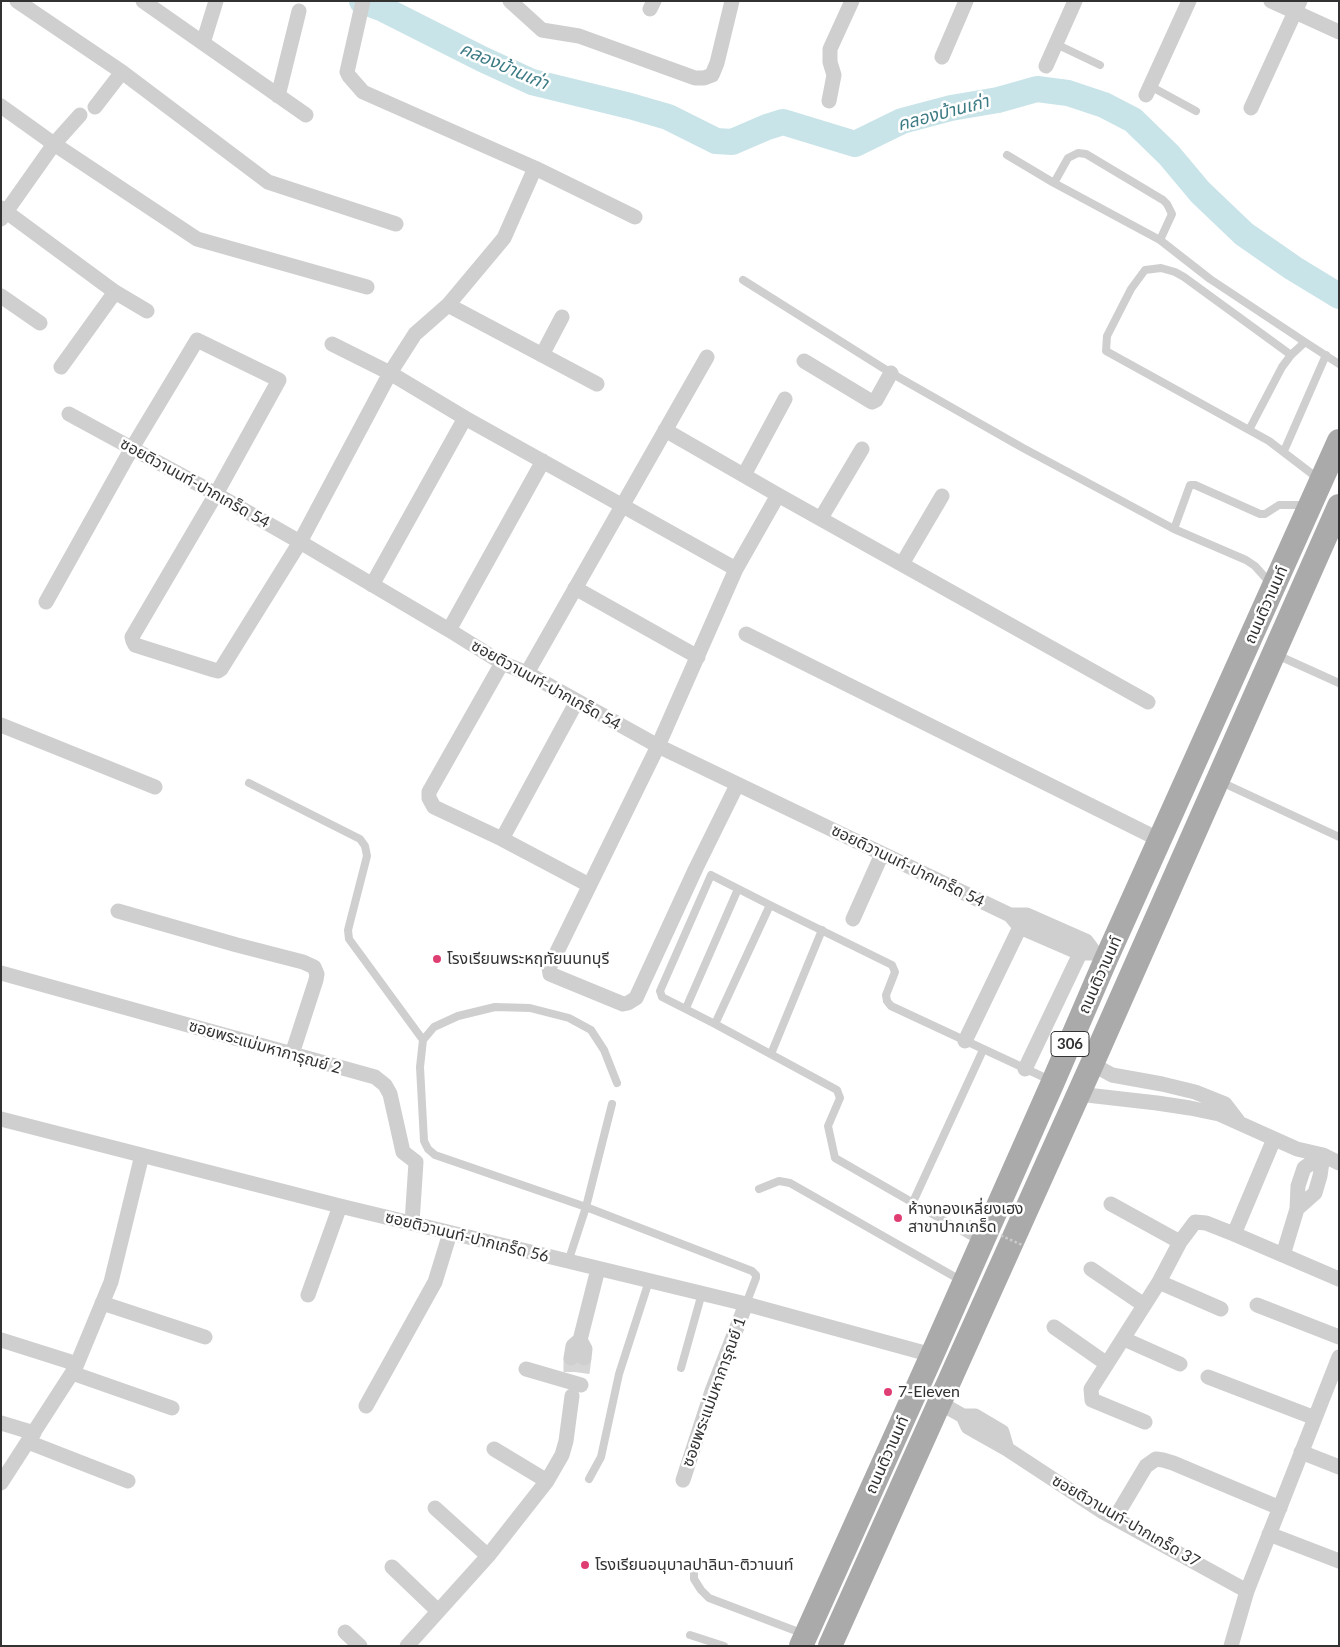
<!DOCTYPE html>
<meta charset="utf-8">
<style>
body{margin:0}
#map{position:relative;width:1340px;height:1647px;overflow:hidden;background:#fff;font-family:Lato,sans-serif}
canvas{display:block}
.frame{position:absolute;inset:0;border:2px solid #323232;pointer-events:none}
</style>
<div id="map">
<canvas width="1340" height="1647"></canvas>
<div class="frame"></div>
</div>
<script>
const ctx = document.querySelector('canvas').getContext('2d');
ctx.lineJoin = 'round';
function poly(rows) {
  const path = new Path2D();
  for (const r of rows) {
    path.moveTo(r[0], r[1]);
    for (let i = 2; i < r.length; i += 2) path.lineTo(r[i], r[i + 1]);
  }
  return path;
}
function stroke(path, color, width, dash) {
  ctx.strokeStyle = color;
  ctx.lineWidth = width;
  ctx.lineCap = dash ? 'butt' : 'round';
  ctx.setLineDash(dash || []);
  ctx.stroke(path);
}
function write(font, color, halo, rows, align = 'center') {
  ctx.font = font + ' Lato,"Noto Sans Thai",sans-serif';
  ctx.lineWidth = 5;
  ctx.setLineDash([]);
  ctx.textBaseline = 'middle';
  ctx.strokeStyle = halo;
  ctx.fillStyle = color;
  for (const [text, x, y, turn = 0] of rows) {
    ctx.save();
    ctx.translate(x, y);
    ctx.rotate((+turn || 0) * Math.PI / 180);
    ctx.textAlign = isNaN(turn) ? turn : align;
    if (halo) ctx.strokeText(text, 0, 0);
    ctx.fillText(text, 0, 0);
    ctx.restore();
  }
}
const river = poly([
 [362,1,381,8,482,59,532,82,630,106,668,117,716,141,732,142,767,127,783,122,855,144,902,121,951,108,998,100,1037,89,1068,93,1104,105,1133,120,1169,155,1200,192,1244,234,1293,268,1339,296]
]);
const minorTunnel = poly([
 [571,1372,571,1358],
 [582,1373,584,1358]
]);
const service = poly([
 [1056,44,1100,65],
 [1150,86,1196,111],
 [1007,155,1054,183,1160,240,1210,279,1305,342],
 [1054,183,1068,158,1078,153,1086,154,1163,200,1167,204,1172,214,1160,240],
 [743,280,891,373,1023,448,1174,529],
 [1291,355,1184,277,1175,272,1161,268,1145,270,1131,289,1107,336,1106,351,1269,441,1320,480],
 [1249,430,1282,367,1291,355,1305,342,1339,364],
 [1284,451,1326,355],
 [1271,584,1255,566,1246,560,1174,529,1190,485,1195,485,1260,514,1265,514,1279,505,1307,505],
 [1277,655,1339,683],
 [1219,781,1339,837],
 [249,783,360,839,365,846,367,856,348,930,349,939,423,1040],
 [686,1008,738,889],
 [715,1024,662,997,660,991,711,875,770,905],
 [771,1054,822,930],
 [617,1083,604,1050,591,1030,569,1018,530,1008,495,1007,458,1016,434,1027,423,1040,420,1067,424,1141,428,1149,435,1155,586,1207,752,1271,756,1275,756,1278,746,1304],
 [759,1189,779,1181,790,1183,962,1281],
 [913,1202,983,1050],
 [980,1240,969,1235,835,1158,828,1126,840,1098,837,1090,715,1024,770,905,892,965,895,972,886,995,887,1001,891,1006,1052,1081],
 [568,1262,586,1207,612,1104],
 [681,1368,702,1293],
 [589,1479,601,1457,619,1374,649,1281],
 [694,1570,694,1579,701,1590,709,1598,804,1634],
 [690,1635,724,1646]
]);
const minor = poly([
 [17,1,122,72,268,182,396,224],
 [143,1,306,115],
 [363,1,347,72,349,76,363,92,535,168,635,217],
 [510,1,542,30,579,36,695,78,704,78,712,75,717,63,732,1],
 [1271,1,1339,32],
 [650,9,654,1],
 [203,43,216,1],
 [942,57,966,1],
 [1046,66,1075,1],
 [1146,95,1189,1],
 [278,96,299,11],
 [829,101,834,75,830,62,830,49,852,1],
 [1,106,54,144,197,239,367,287],
 [95,107,122,72],
 [1251,108,1300,1],
 [1,208,115,292,147,311],
 [1,219,54,144,80,115],
 [1,296,40,323],
 [448,305,597,384],
 [332,344,390,373,465,418,736,569],
 [542,355,562,317],
 [804,361,872,402,876,400,891,373],
 [61,367,115,292],
 [69,414,216,494,300,542,449,630,502,663,527,673,658,746,1010,915,1020,927,1080,953,1094,953,1106,959],
 [665,430,778,495,1148,702],
 [744,475,785,399],
 [821,518,862,449],
 [902,564,942,496],
 [372,585,465,418],
 [575,588,698,657],
 [46,602,132,448,197,340,279,380,216,494,132,637,133,641,135,645,214,670,218,671,221,669,300,542,390,373,415,334,448,305,504,238,535,168],
 [449,630,543,461],
 [746,634,1160,840],
 [502,663,429,792,429,798,434,807,502,839,589,885],
 [527,673,707,357],
 [1,725,155,787],
 [737,785,696,868,636,998,628,1003,623,1004,550,974,549,968,658,746,736,569,778,495],
 [502,839,577,701],
 [118,911,237,945,303,962,314,967,317,974,316,980,292,1054],
 [1010,915,1027,915,1086,941,1092,949],
 [853,919,882,854],
 [1,973,375,1077,385,1085,390,1094,403,1152,416,1162,412,1223],
 [965,1041,1020,927],
 [1092,1064,1112,1075,1162,1084,1195,1092,1225,1104,1238,1121],
 [1025,1069,1086,941],
 [1078,1094,1157,1103,1190,1108,1219,1114,1297,1149,1323,1155,1339,1163],
 [1,1119,340,1206,746,1304,932,1355],
 [1111,1204,1180,1242],
 [1297,1209,1315,1193,1320,1176,1323,1155],
 [1234,1234,1274,1139],
 [1283,1255,1297,1209,1298,1186,1304,1168,1323,1155],
 [1091,1269,1144,1305],
 [1159,1282,1221,1309],
 [308,1295,340,1206],
 [102,1303,205,1337],
 [1257,1305,1339,1337],
 [1054,1327,1107,1364],
 [1124,1339,1180,1364],
 [1,1340,77,1364],
 [580,1340,598,1269],
 [571,1358,573,1346,580,1340,585,1349,584,1358],
 [526,1369,581,1385],
 [72,1373,172,1408],
 [1208,1377,1315,1418],
 [940,1403,963,1416,975,1416,1002,1432,1007,1449],
 [366,1406,435,1282,450,1233],
 [963,1416,968,1427,1007,1449,1103,1512,1247,1591],
 [1145,1422,1092,1400,1091,1389,1159,1282,1180,1242,1195,1222,1206,1223,1234,1234,1339,1279],
 [1,1423,34,1433],
 [28,1442,128,1481],
 [494,1449,547,1481],
 [1301,1452,1339,1467],
 [683,1480,712,1391,746,1304],
 [1,1483,72,1373,77,1364,111,1282,142,1155],
 [435,1508,488,1556],
 [1115,1518,1146,1466,1156,1459,1163,1460,1173,1463,1280,1508],
 [1269,1534,1339,1561],
 [392,1567,438,1611],
 [345,1632,360,1646],
 [407,1646,488,1556,547,1481,562,1455,566,1441,572,1396],
 [1231,1646,1247,1591,1339,1357]
]);
const primary = poly([
 [801,1646,932,1355,1053,1082,1106,959,1339,441],
 [830,1646,1092,1064,1339,506]
]);
const pathBridge = poly([
 [969,1221,1022,1245]
]);
const markers = [
 [437,959,5,"#df3e72"],
 [898,1218,5,"#df3e72"],
 [888,1392,5,"#df3e72"],
 [585,1565,5,"#df3e72"]
];
const shields = [
 [1070,1044,38]
];
const shieldNames = [
 ["306",1070,1044]
];
const streetNames = [
 ["ซอยติวานนท์-ปากเกร็ด 54",195,483,29],
 ["ถนนติวานนท์",1266,605,-66],
 ["ซอยติวานนท์-ปากเกร็ด 54",546,685,29],
 ["ซอยติวานนท์-ปากเกร็ด 54",908,866,26],
 ["ถนนติวานนท์",1100,975,-66],
 ["ซอยพระแม่มหาการุณย์ 2",265,1047,16],
 ["ซอยติวานนท์-ปากเกร็ด 56",467,1237,14],
 ["ซอยพระแม่มหาการุณย์ 1",714,1392,-70],
 ["ถนนติวานนท์",887,1455,-66],
 ["ซอยติวานนท์-ปากเกร็ด 37",1126,1521,30]
];
const poiNames = [
 ["โรงเรียนพระหฤทัยนนทบุรี",447,959],
 ["ห้างทองเหลี่ยงเฮง",908,1209],
 ["สาขาปากเกร็ด",908,1227],
 ["7-Eleven",898,1392],
 ["โรงเรียนอนุบาลปาลินา-ติวานนท์",595,1565]
];
const waterNames = [
 ["คลองบ้านเก่า",504,66,23],
 ["คลองบ้านเก่า",943,113,-15]
];
stroke(river, '#c9e4e8', 26);
stroke(minorTunnel, '#d6d6d6', 15, [15, 8]);
stroke(service, '#cfcfcf', 8);
stroke(minor, '#cfcfcf', 15);
stroke(primary, '#aaa', 24);
stroke(pathBridge, '#ccc', 2.5, [2.5, 2.5]);
for (const [x, y, r, color] of markers) {
  const dot = new Path2D();
  dot.arc(x, y, r, 0, 2 * Math.PI);
  ctx.fillStyle = color;
  ctx.fill(dot);
  stroke(dot, '#fff', 2);
}
for (const [x, y, w] of shields) {
  const box = new Path2D();
  box.roundRect(x - w / 2, y - 12.5, w, 25, 4);
  ctx.fillStyle = '#fff';
  ctx.fill(box);
  stroke(box, '#323232', 1);
}
write('bold 15px', '#323232', null, shieldNames);
write('16px', '#323232', '#fff', streetNames);
write('16px', '#323232', '#fff', poiNames, 'left');
write('italic 18px', '#3d7b85', '#fff', waterNames);
</script>
